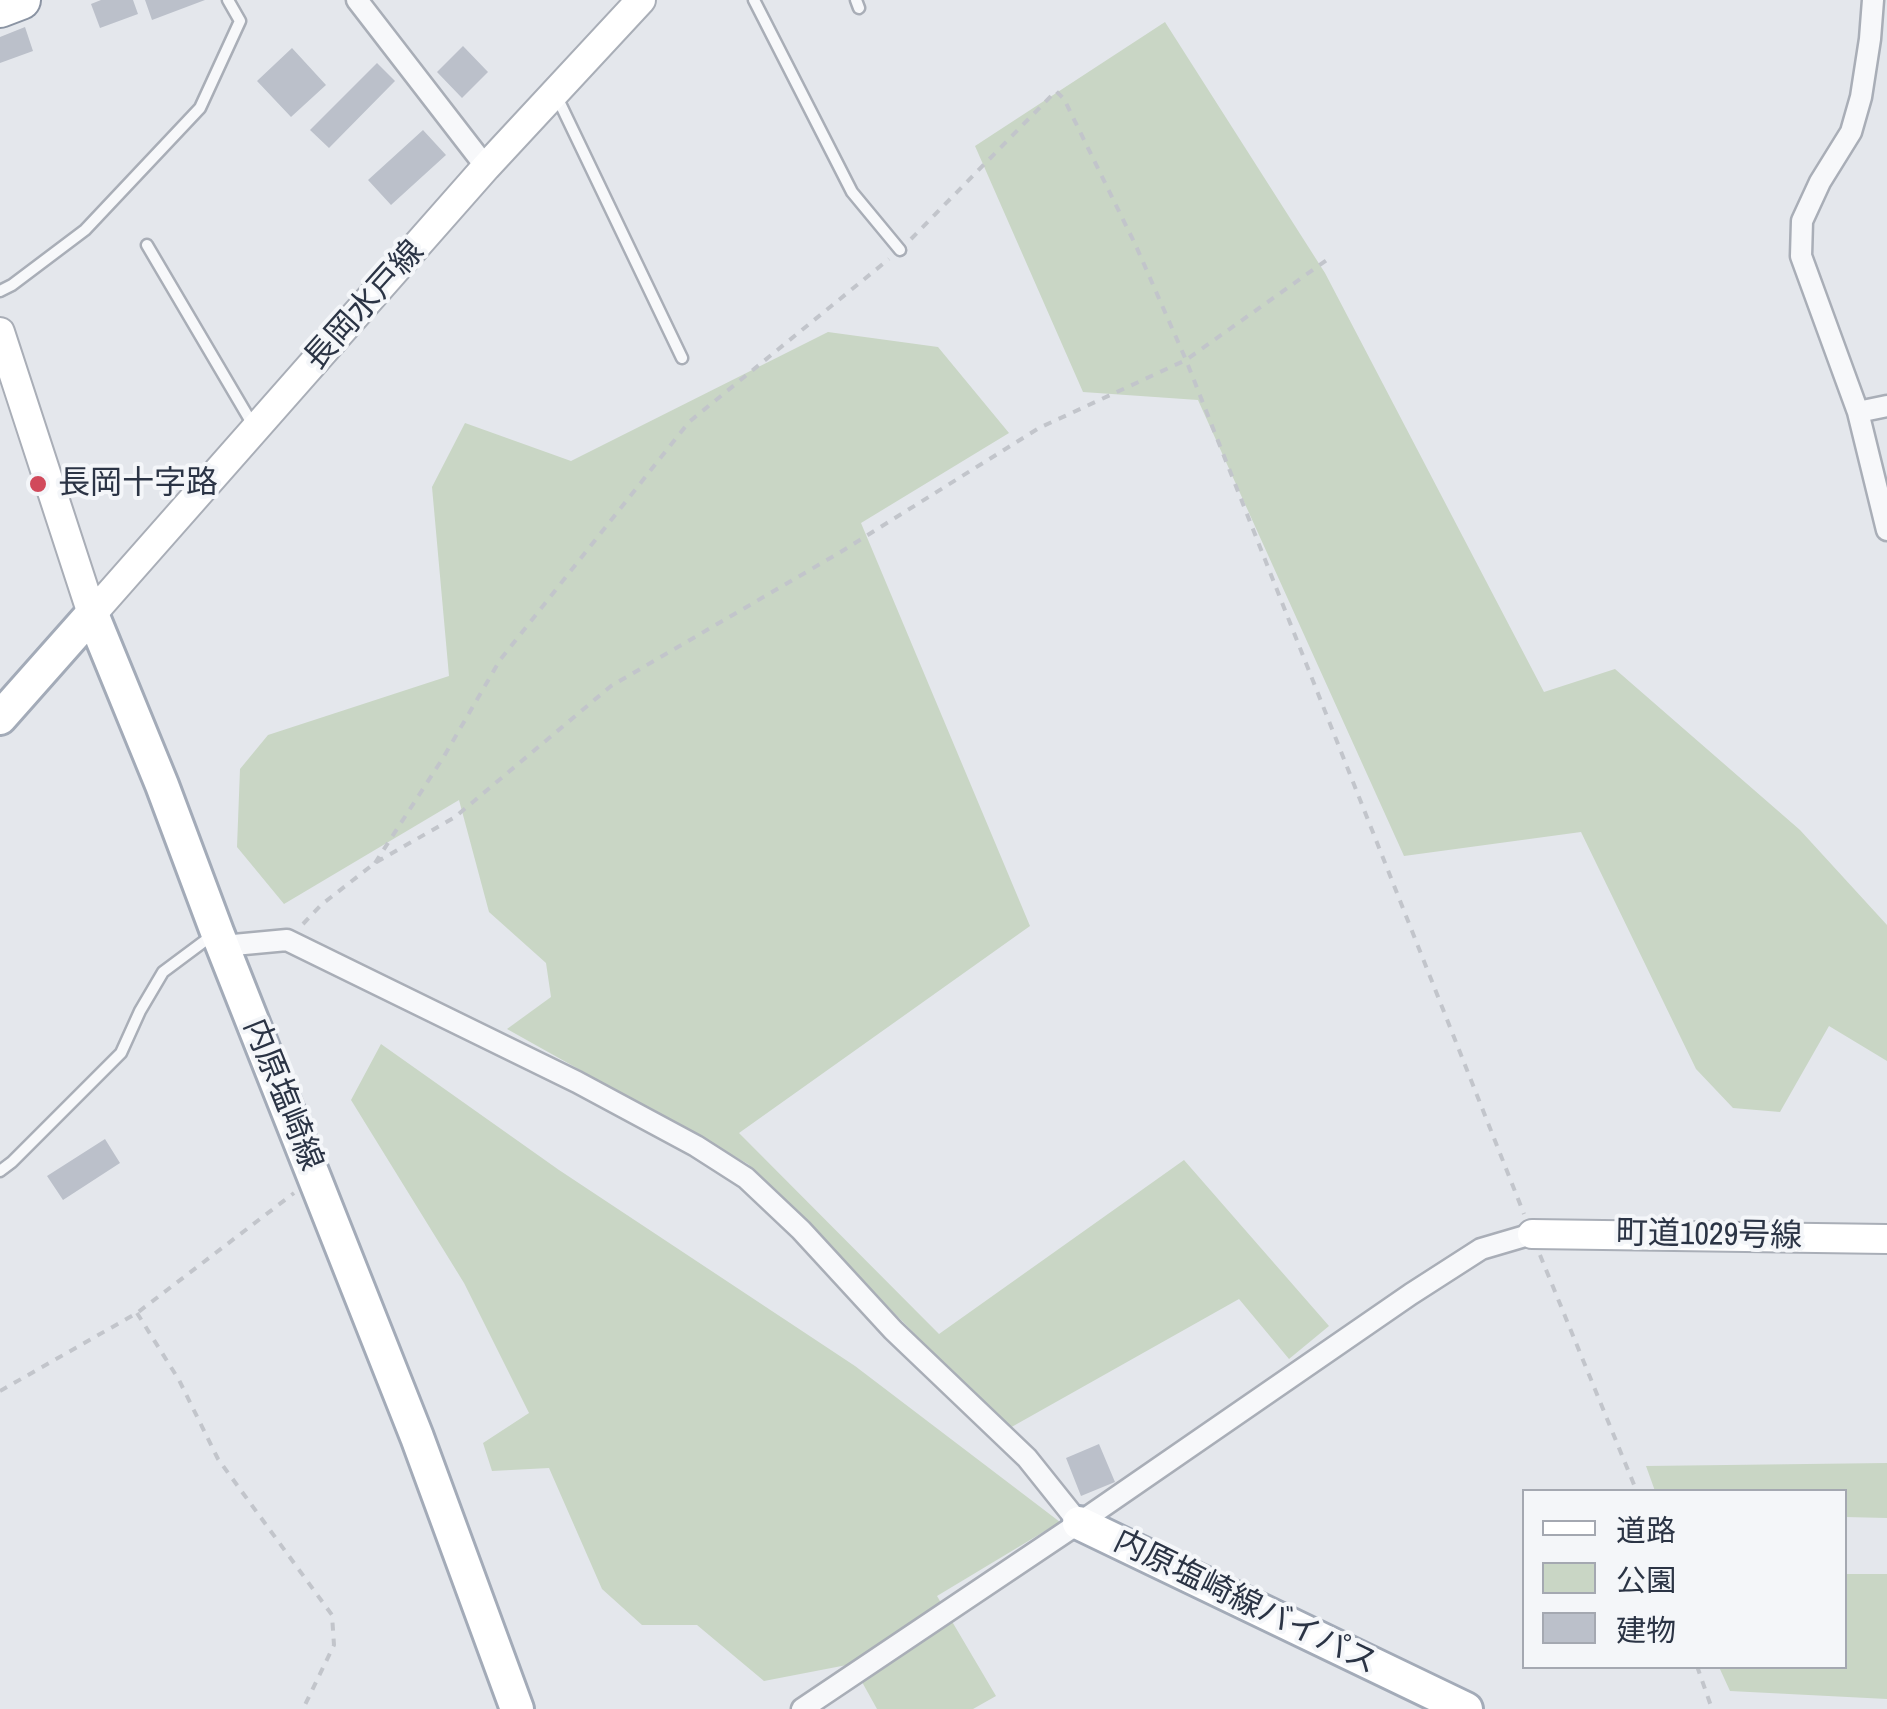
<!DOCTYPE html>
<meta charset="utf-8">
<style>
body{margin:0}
#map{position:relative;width:1887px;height:1709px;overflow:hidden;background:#e4e7ec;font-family:"Archivo Narrow","Noto Sans JP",sans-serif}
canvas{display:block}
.legend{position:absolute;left:1522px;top:1489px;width:325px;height:180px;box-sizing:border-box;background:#f4f6f9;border:2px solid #a4a8b1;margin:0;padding:12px 18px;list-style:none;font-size:30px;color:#2b3445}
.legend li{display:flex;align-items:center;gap:20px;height:50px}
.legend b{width:50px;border:2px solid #a4a8b1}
</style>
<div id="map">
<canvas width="1887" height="1709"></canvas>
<ul class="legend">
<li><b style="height:12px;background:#fff"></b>道路</li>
<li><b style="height:28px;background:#c9d6c5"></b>公園</li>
<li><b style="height:28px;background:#bbc0ca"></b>建物</li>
</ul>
</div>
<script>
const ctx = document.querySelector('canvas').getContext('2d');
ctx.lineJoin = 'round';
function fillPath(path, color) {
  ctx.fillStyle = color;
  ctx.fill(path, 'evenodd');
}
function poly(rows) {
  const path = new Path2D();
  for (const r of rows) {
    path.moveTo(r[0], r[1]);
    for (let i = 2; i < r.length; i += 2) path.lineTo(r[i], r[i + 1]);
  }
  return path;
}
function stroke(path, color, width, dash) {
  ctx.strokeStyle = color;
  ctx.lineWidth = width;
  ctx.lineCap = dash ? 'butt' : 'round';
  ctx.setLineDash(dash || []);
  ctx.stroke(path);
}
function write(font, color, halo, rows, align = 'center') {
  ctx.font = font + ' "Archivo Narrow","Noto Sans JP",sans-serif';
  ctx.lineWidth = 8;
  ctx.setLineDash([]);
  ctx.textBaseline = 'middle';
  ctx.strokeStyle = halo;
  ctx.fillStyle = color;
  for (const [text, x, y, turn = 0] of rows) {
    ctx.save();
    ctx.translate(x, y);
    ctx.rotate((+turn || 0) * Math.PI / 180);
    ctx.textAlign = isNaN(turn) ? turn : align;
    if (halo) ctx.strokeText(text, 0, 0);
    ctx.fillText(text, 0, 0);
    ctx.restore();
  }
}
const green = poly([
 [1165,22,1325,273,1544,692,1615,669,1800,830,1887,925,1887,1061,1829,1026,1780,1112,1733,1108,1696,1069,1581,832,1404,856,1198,400,1083,392,975,146],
 [828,332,938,347,1009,433,861,523,1030,926,739,1133,939,1334,1184,1160,1329,1326,1289,1359,1239,1299,1008,1429,748,1164,507,1029,551,997,546,963,489,912,459,800,284,904,237,847,240,769,268,735,449,676,432,487,465,423,571,461],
 [381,1044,559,1170,855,1366,1060,1522,937,1596,996,1696,973,1709,877,1709,852,1664,764,1681,697,1625,642,1625,602,1589,549,1468,492,1471,483,1443,529,1413,464,1283,351,1100],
 [1887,1463,1887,1518,1845,1517,1844,1492,1655,1491,1646,1466],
 [1845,1574,1887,1574,1887,1699,1730,1691,1719,1667,1844,1666]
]);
const building = poly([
 [101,0,133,0,138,14,100,28,91,4],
 [145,0,205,0,152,20],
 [25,27,33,51,0,63,0,37],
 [463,46,488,72,462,98,437,72],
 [292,48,326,85,291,117,257,81],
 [377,63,395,81,329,148,310,130],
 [423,130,446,155,391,205,368,180],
 [105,1139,120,1163,63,1200,47,1176],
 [1099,1444,1115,1482,1081,1496,1066,1458]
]);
const path = poly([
 [911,239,1056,91,1064,99,1136,246,1186,360,1524,1214],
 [375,863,443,758,500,660,689,422,889,259],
 [303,924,321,905,375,863,455,817,611,686,839,553,1039,428,1186,360,1331,257],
 [1540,1255,1637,1492],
 [137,1313,179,1380,218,1459,332,1615,334,1645,303,1709],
 [0,1391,137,1313,294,1193],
 [1697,1666,1712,1709]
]);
const lane = poly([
 [754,0,852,192,900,250],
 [856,0,859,8],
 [557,97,682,358],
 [147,245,253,425],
 [0,291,12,285,85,230,200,108,240,21,228,0],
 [0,1171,12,1162,121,1053,140,1011,163,972,214,934]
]);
const street = poly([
 [357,0,486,167],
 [1873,0,1870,39,1861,97,1851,132,1820,182,1802,221,1801,256,1858,412,1887,530],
 [1858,412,1887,406],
 [223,946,287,940,577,1082,696,1146,746,1178,801,1230,893,1330,1027,1458,1079,1523],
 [802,1709,1079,1523,1411,1294,1481,1249,1532,1234]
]);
const secondary = poly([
 [0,332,92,614,486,167,641,0],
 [1532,1234,1887,1239]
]);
const primary = poly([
 [0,718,92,614,162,785,217,932,417,1437,517,1709],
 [1079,1523,1466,1709]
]);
const highway = poly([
 [0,8,21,0]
]);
const markers = [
 [38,484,10,"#d1495b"]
];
const streetNames = [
 ["長岡水戸線",365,306,-48],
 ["内原塩崎線",282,1095,68],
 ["町道1029号線",1709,1236,1],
 ["内原塩崎線バイパス",1245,1603,26]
];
const poiNames = [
 ["長岡十字路",58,484]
];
fillPath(green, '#c9d6c5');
fillPath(building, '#bbc0ca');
stroke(lane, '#a9aeb7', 15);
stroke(street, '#a9aeb7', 25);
stroke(secondary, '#a9aeb7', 32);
stroke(primary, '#a3abb8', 38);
stroke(highway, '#8b94a3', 42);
stroke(path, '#c2c5cb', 4, [8, 8]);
stroke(lane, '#f7f8fa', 10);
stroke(street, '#f7f8fa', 20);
stroke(secondary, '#fff', 28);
stroke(primary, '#fff', 32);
stroke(highway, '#fff', 38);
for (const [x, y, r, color] of markers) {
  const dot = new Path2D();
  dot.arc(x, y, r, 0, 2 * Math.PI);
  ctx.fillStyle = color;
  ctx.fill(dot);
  stroke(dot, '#f4f6f9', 4);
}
write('32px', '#2b3445', '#f4f6f9', streetNames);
write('32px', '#2b3445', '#f4f6f9', poiNames, 'left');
</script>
